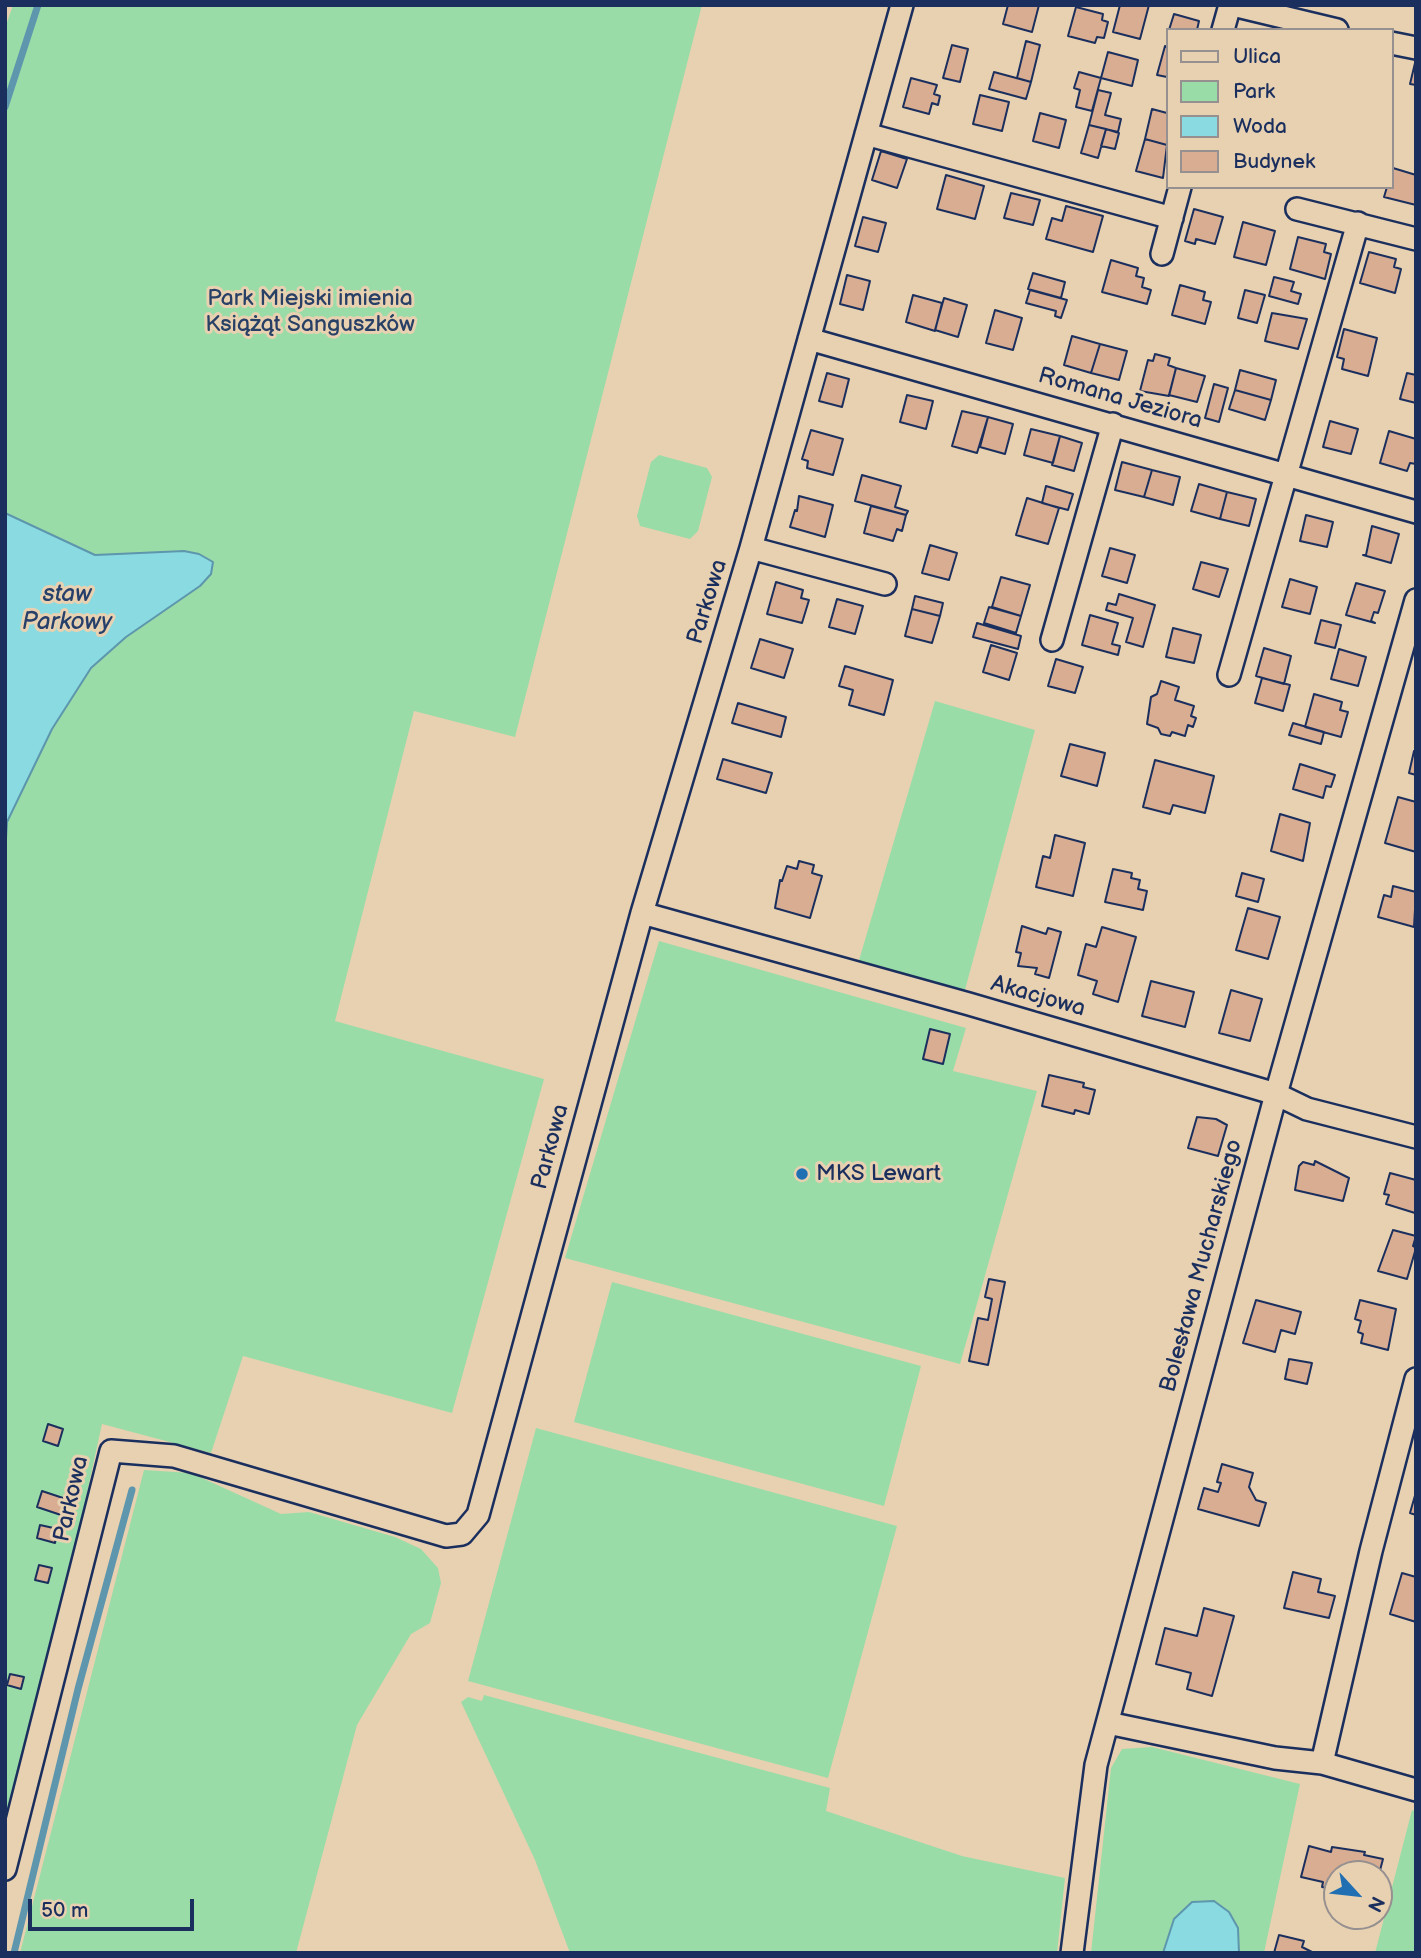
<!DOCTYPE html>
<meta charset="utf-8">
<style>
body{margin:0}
#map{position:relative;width:1421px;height:1958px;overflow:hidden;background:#e8d1b1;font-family:"Balsamiq Sans",sans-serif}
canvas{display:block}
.frame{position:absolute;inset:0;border:7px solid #1b2f5e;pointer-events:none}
.legend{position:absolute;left:1166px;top:28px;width:228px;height:161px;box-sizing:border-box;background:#e8d1b1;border:2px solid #969090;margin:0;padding:9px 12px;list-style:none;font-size:21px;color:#1b2f5e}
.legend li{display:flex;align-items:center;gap:14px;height:35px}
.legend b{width:35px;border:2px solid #969090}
.north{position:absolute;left:1323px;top:1860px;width:70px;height:70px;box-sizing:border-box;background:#e8d1b1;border:2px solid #969090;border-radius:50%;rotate:117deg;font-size:19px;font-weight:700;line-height:28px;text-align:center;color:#1b2f5e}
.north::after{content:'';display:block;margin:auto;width:24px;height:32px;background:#1f6fb2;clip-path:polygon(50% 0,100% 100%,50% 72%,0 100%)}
.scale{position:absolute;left:28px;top:1899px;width:166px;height:32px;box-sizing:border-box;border:4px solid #1b2f5e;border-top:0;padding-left:9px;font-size:21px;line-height:24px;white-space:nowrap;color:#1b2f5e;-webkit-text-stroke:5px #e8d1b1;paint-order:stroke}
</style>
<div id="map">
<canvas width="1421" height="1958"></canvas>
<div class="frame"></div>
<ul class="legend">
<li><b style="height:9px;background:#e8d1b1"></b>Ulica</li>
<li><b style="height:19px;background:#9adca7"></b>Park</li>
<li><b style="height:19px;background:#89dae1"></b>Woda</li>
<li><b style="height:19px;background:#d8ad91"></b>Budynek</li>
</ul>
<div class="north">N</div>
<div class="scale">50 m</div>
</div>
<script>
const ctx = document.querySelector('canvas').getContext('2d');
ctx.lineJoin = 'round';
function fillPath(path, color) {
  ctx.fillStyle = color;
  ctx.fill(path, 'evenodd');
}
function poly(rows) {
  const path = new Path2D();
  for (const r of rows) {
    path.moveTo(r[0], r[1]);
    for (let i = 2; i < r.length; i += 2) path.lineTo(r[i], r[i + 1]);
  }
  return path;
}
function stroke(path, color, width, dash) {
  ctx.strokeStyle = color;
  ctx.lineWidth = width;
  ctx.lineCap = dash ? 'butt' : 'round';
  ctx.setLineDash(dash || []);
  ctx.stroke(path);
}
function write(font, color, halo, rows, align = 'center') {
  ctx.font = font + ' "Balsamiq Sans",sans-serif';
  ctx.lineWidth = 6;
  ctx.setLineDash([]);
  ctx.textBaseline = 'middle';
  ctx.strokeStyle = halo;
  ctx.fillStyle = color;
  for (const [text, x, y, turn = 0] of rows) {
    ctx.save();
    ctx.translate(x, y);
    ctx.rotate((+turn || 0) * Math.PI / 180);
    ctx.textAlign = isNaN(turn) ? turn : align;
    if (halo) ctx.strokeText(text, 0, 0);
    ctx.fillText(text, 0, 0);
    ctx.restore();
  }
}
const green = poly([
 [13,5,702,5,515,737,414,711,335,1021,544,1079,452,1413,243,1356,211,1453,102,1424,54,1644,5,1828,5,28],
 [659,455,707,468,712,477,698,531,690,539,640,526,637,516,651,462],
 [935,701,1035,730,962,1001,855,974],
 [659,941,966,1028,953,1071,1037,1091,960,1364,565,1258],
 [612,1282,921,1366,884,1506,574,1422],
 [536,1428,897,1526,828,1778,468,1681],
 [144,1470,191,1473,281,1514,309,1512,395,1537,421,1549,438,1568,441,1583,430,1623,411,1634,357,1725,296,1953,20,1953],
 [484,1695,830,1788,826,1811,962,1856,1065,1878,1057,1953,570,1953,535,1860,461,1702,468,1697,482,1701],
 [1152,1747,1300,1784,1264,1953,1091,1953,1111,1768,1122,1749],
 [1412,1810,1416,1812,1416,1953,1375,1953]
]);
const water = poly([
 [5,513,95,555,184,551,199,554,213,562,211,574,200,586,126,637,91,668,52,729,7,822,5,855,5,513],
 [1214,1901,1229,1912,1238,1928,1239,1953,1163,1953,1174,1919,1192,1902,1214,1901]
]);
const stream = poly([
 [5,107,38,5],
 [14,1953,78,1689,132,1490]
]);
const building = poly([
 [1008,5,1039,5,1032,32,1003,24,1008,5],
 [1120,5,1149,5,1140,39,1113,32,1120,5],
 [1076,7,1103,14,1102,20,1108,22,1104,38,1097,37,1095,43,1068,36,1076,7],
 [1174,14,1199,21,1197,30,1169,30,1174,14],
 [1026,41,1040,45,1031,82,1017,78,1026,41],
 [952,45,968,49,960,82,943,78,952,45],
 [1165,46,1167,47,1167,77,1157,75,1165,46],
 [1108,52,1138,60,1132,86,1101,78,1108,52],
 [1415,63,1416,63,1416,85,1410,84,1415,63],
 [994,72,1031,82,1026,99,989,89,994,72],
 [1079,72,1101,78,1092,111,1076,107,1080,90,1074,88,1079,72],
 [911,78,937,85,934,94,940,96,938,105,932,103,929,114,903,107,911,78],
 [1098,90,1111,93,1105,115,1121,119,1118,132,1089,125,1098,90],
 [980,95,1009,102,1002,131,973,124,980,95],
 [1152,109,1167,113,1167,145,1145,139,1152,109],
 [1040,113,1066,120,1059,148,1033,141,1040,113],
 [1089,125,1106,129,1098,158,1081,153,1089,125],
 [1106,129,1119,133,1115,149,1101,146,1106,129],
 [1145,139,1167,145,1163,178,1136,171,1145,139],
 [881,151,907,159,897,188,872,180,881,151],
 [1393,168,1416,175,1416,205,1384,197,1387,187,1391,187,1393,168],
 [946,175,984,186,975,219,937,209,946,175],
 [1011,193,1040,200,1033,225,1004,218,1011,193],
 [1066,206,1103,216,1093,252,1046,239,1052,218,1062,221,1066,206],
 [1194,209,1223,217,1215,244,1196,239,1195,244,1185,241,1194,209],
 [863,217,886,223,878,252,855,246,863,217],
 [1243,222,1275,231,1266,265,1234,257,1243,222],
 [1298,237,1326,244,1324,252,1331,254,1325,279,1290,269,1298,237],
 [1369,252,1396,259,1394,267,1401,269,1395,293,1360,283,1369,252],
 [1111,260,1138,268,1136,276,1144,278,1142,287,1151,290,1147,304,1102,292,1111,260],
 [1033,273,1065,282,1061,298,1028,289,1033,273],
 [847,275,870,281,863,310,840,304,847,275],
 [1274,277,1294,282,1291,291,1301,294,1298,304,1269,296,1274,277],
 [1180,285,1205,292,1203,300,1211,302,1205,324,1172,315,1180,285],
 [1030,290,1067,300,1061,318,1055,316,1056,311,1026,303,1030,290],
 [1245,290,1265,295,1257,323,1238,318,1245,290],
 [913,295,942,303,935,331,906,322,913,295],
 [944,298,967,305,958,337,935,330,944,298],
 [995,310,1022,318,1013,350,986,343,995,310],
 [1272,313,1307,319,1298,349,1265,341,1272,313],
 [1344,329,1377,338,1368,376,1342,369,1344,359,1337,357,1344,329],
 [1072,336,1100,344,1091,373,1064,365,1072,336],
 [1100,344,1127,351,1119,380,1091,373,1100,344],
 [1155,354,1170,358,1168,365,1176,368,1169,396,1140,391,1148,360,1153,361,1155,354],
 [1176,368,1205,376,1197,402,1169,395,1176,368],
 [1240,370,1276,380,1271,400,1235,390,1240,370],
 [827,373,849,379,842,407,819,401,827,373],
 [1407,373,1416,375,1416,403,1400,399,1407,373],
 [1214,384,1228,388,1219,422,1205,418,1214,384],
 [1235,390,1271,400,1265,420,1229,409,1235,390],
 [907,395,933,401,926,429,900,422,907,395],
 [962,411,988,417,977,453,952,446,962,411],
 [988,417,1013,424,1005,454,980,447,988,417],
 [1330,421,1358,429,1351,454,1323,447,1330,421],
 [1031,429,1060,436,1053,463,1024,455,1031,429],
 [811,430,843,439,833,475,807,468,808,461,802,459,811,430],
 [1389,431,1416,439,1416,464,1410,463,1407,471,1380,463,1389,431],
 [1060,436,1082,443,1074,471,1052,465,1060,436],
 [1122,462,1152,470,1144,497,1115,490,1122,462],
 [1152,470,1180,477,1173,505,1144,497,1152,470],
 [862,475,901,486,895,507,908,511,906,515,855,501,862,475],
 [1199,484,1227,492,1220,519,1191,511,1199,484],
 [1046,486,1073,494,1068,510,1042,503,1046,486],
 [1227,492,1256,499,1249,526,1220,519,1227,492],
 [799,496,833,505,825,537,790,527,795,510,797,511,799,496],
 [1027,498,1059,508,1048,544,1016,535,1027,498],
 [871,506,906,515,902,531,897,529,893,541,864,533,871,506],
 [1306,515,1333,522,1327,547,1300,541,1306,515],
 [1372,526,1399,534,1391,563,1363,555,1366,555,1372,526],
 [930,545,957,553,949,580,922,573,930,545],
 [1110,548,1135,555,1127,583,1102,576,1110,548],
 [1201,562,1228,569,1219,597,1193,589,1201,562],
 [1001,577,1030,585,1021,616,992,607,1001,577],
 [1290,579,1317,587,1310,614,1282,607,1290,579],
 [776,582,803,590,801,598,809,600,802,623,767,614,776,582],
 [1356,583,1385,591,1378,613,1374,612,1371,621,1375,623,1346,615,1356,583],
 [1119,594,1155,605,1143,647,1126,642,1133,618,1106,610,1108,603,1116,605,1119,594],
 [915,596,943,603,940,616,912,609,915,596],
 [837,599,863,606,855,634,829,627,837,599],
 [989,607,1021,616,1016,633,984,623,989,607],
 [912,609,940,616,932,643,905,636,912,609],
 [1090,615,1118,623,1112,644,1120,646,1118,655,1082,645,1090,615],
 [1321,620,1341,625,1335,648,1315,643,1321,620],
 [977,623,1021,636,1018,649,973,637,977,623],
 [1173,628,1201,635,1194,663,1166,657,1173,628],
 [760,639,793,649,784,678,751,668,760,639],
 [991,645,1017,653,1009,680,983,672,991,645],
 [1264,648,1291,656,1284,684,1256,676,1264,648],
 [1339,649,1366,657,1358,686,1331,679,1339,649],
 [1056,659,1083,667,1075,693,1048,686,1056,659],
 [845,666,893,680,884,715,849,705,853,690,839,686,845,666],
 [1262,678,1290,685,1283,711,1255,703,1262,678],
 [1161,681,1179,687,1175,700,1194,706,1191,716,1196,718,1193,727,1188,725,1185,736,1172,732,1170,736,1161,734,1158,728,1147,724,1151,697,1157,694,1161,681],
 [1314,694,1342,702,1340,710,1348,712,1341,737,1305,727,1314,694],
 [738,703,786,717,781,737,732,723,738,703],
 [1293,723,1324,732,1321,744,1289,735,1293,723],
 [1070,744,1105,753,1097,786,1061,776,1070,744],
 [1414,751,1416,751,1416,775,1409,773,1414,751],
 [723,759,772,773,766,793,717,779,723,759],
 [1155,760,1214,776,1205,813,1173,805,1170,814,1143,807,1155,760],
 [1300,764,1335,775,1331,787,1326,786,1323,798,1293,789,1300,764],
 [1398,797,1416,802,1416,852,1385,843,1398,797],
 [1280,814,1310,823,1303,861,1271,851,1280,814],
 [1055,835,1085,843,1073,896,1036,887,1043,856,1050,858,1055,835],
 [799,861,814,865,812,873,822,876,810,918,775,908,780,880,782,881,787,866,797,869,799,861],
 [1113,869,1132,873,1131,878,1140,880,1138,889,1147,891,1143,910,1105,902,1113,869],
 [1242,873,1264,879,1258,902,1236,896,1242,873],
 [1393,886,1416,892,1414,927,1378,917,1384,895,1391,897,1393,886],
 [1248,908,1280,917,1268,959,1236,950,1248,908],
 [1022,926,1046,934,1048,928,1061,932,1049,978,1035,974,1037,968,1018,966,1021,953,1016,952,1022,926],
 [1102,927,1136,937,1118,1002,1093,994,1097,981,1078,975,1086,944,1096,947,1102,927],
 [1151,981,1194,992,1185,1027,1142,1016,1151,981],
 [1231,990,1262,999,1250,1041,1219,1033,1231,990],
 [930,1029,950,1034,943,1064,923,1059,930,1029],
 [1049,1075,1084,1083,1083,1087,1095,1090,1089,1114,1075,1110,1074,1114,1042,1106,1049,1075],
 [1197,1117,1216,1119,1227,1125,1218,1156,1188,1148,1197,1117],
 [1315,1161,1349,1178,1343,1201,1295,1190,1299,1166,1303,1162,1314,1165,1315,1161],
 [1390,1173,1416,1180,1415,1213,1386,1204,1389,1195,1384,1194,1390,1173],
 [1393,1230,1416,1236,1413,1246,1416,1248,1407,1279,1378,1271,1393,1230],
 [989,1279,1005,1282,988,1365,969,1361,978,1318,988,1320,992,1299,985,1297,989,1279],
 [1256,1300,1301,1312,1295,1334,1281,1330,1275,1352,1243,1343,1256,1300],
 [1360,1300,1396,1309,1388,1350,1361,1343,1363,1334,1358,1332,1361,1321,1355,1319,1360,1300],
 [1289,1359,1312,1363,1307,1384,1285,1379,1289,1359],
 [48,1424,63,1429,58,1446,43,1441,48,1424],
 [1222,1464,1253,1473,1249,1487,1256,1500,1266,1503,1259,1526,1198,1509,1204,1488,1218,1492,1221,1483,1217,1482,1222,1464],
 [42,1491,66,1499,61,1515,37,1507,42,1491],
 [1416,1492,1416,1515,1410,1513,1416,1492],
 [40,1525,58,1529,55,1543,37,1538,40,1525],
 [39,1565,52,1568,48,1583,35,1580,39,1565],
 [1293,1572,1321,1579,1318,1592,1335,1596,1329,1618,1284,1608,1293,1572],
 [1402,1573,1416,1577,1416,1622,1390,1614,1402,1573],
 [1204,1608,1234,1616,1212,1696,1187,1689,1191,1673,1156,1664,1165,1628,1197,1636,1204,1608],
 [10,1674,24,1677,21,1689,7,1685,10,1674],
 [1309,1846,1331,1852,1332,1847,1365,1852,1364,1855,1383,1859,1379,1874,1337,1874,1337,1890,1322,1887,1323,1882,1301,1877,1309,1846],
 [1279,1935,1304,1941,1302,1947,1314,1953,1274,1953,1279,1935]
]);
const street = poly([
 [1233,5,1337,30],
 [1223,30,1230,5],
 [1391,43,1416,48],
 [866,134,1172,218],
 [1297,209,1416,239],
 [1162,254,1180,187],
 [809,339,1416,512],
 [751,548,885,584],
 [1052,640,1113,424],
 [1229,675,1358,223],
 [642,913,969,1004,1276,1094,1307,1109,1416,1137],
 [1108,1723,1275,1758,1322,1763,1416,1790],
 [1322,1763,1371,1551,1416,1379],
 [5,1869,111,1451,174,1456,446,1536,462,1534,478,1515,642,913,751,548,902,5],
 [1072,1953,1096,1765,1276,1094,1416,600]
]);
const markers = [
 [802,1174,7,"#1f6fb2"]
];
const parkNames = [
 ["Park Miejski imienia",310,299],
 ["Książąt Sanguszków",310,325]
];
const streetNames = [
 ["Romana Jeziora",1120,399,16],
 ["Parkowa",708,602,-73],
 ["Akacjowa",1038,997,16],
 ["Parkowa",551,1147,-75],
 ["Bolesława Mucharskiego",1202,1266,-75],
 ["Parkowa",72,1499,-77]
];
const poiNames = [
 ["MKS Lewart",816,1174]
];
const waterNames = [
 ["staw",67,595],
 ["Parkowy",67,623]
];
fillPath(green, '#9adca7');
fillPath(water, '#89dae1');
stroke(water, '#5d96ad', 2);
stroke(stream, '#5d96ad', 7);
fillPath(building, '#d8ad91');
stroke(building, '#1b2f5e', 2);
stroke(street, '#1b2f5e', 26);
stroke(street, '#e8d1b1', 21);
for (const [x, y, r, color] of markers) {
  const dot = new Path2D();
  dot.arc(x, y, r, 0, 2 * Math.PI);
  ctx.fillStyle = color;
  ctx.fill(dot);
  stroke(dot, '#e8d1b1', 2.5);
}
write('23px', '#284065', '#e8d1b1', parkNames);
write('23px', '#1b2f5e', '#e8d1b1', streetNames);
write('23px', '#1b2f5e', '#e8d1b1', poiNames, 'left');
write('italic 24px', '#26406b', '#e8d1b1', waterNames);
</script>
